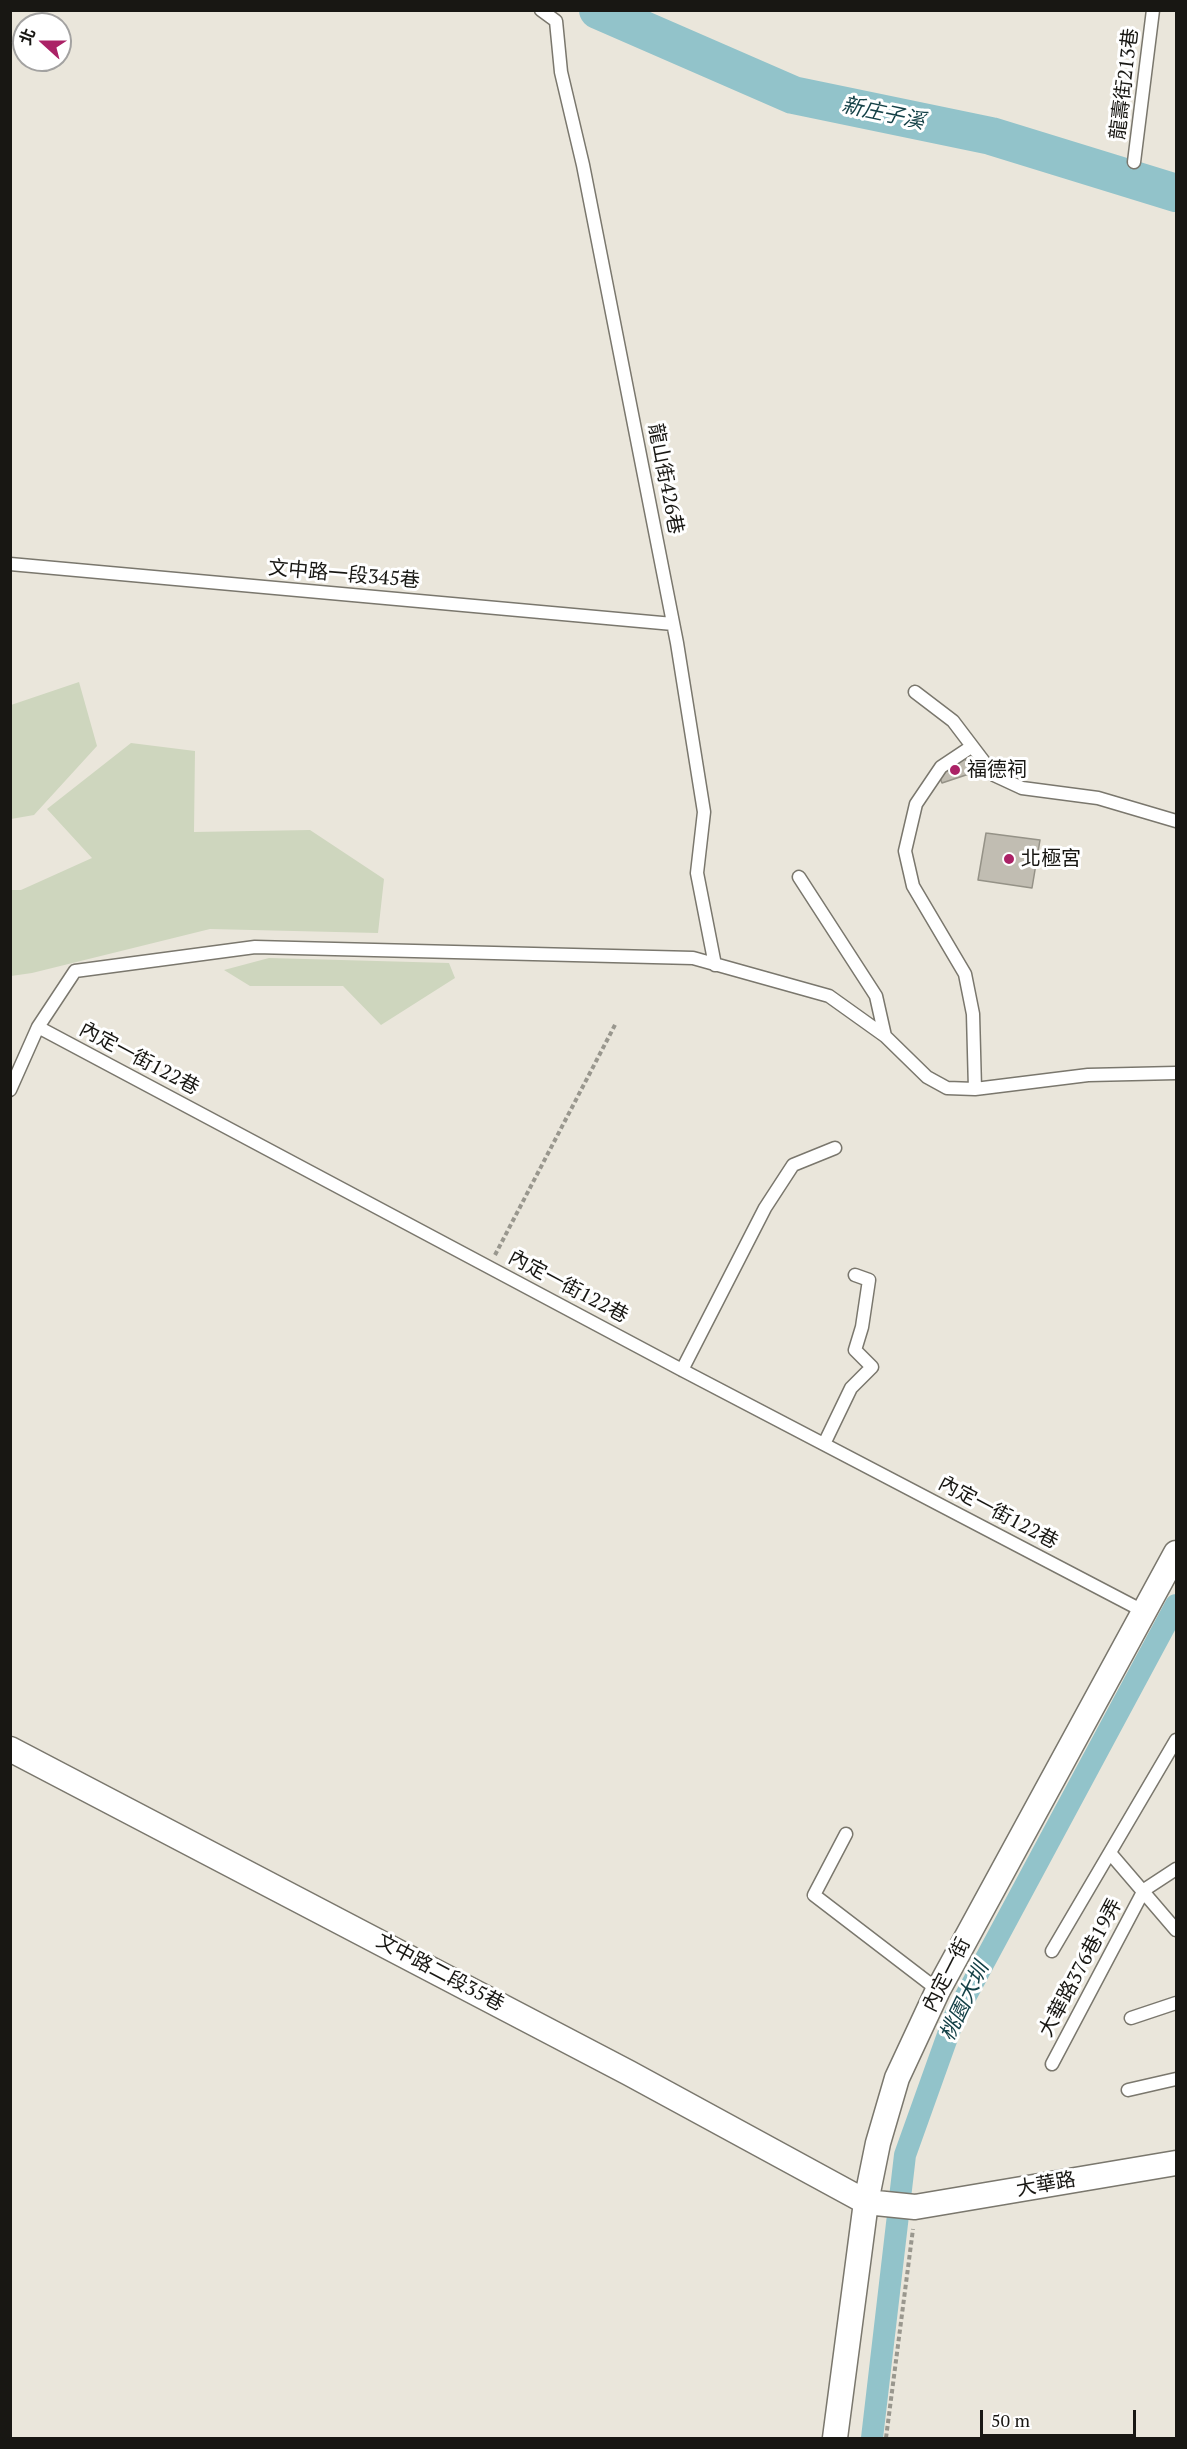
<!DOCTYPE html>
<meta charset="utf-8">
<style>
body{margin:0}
#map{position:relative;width:1187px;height:2449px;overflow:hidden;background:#eae6db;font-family:"PT Serif","Noto Sans TC",serif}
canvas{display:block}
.frame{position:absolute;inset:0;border:12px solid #181713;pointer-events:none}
.north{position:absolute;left:12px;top:12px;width:60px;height:60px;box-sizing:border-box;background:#fff;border:2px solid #a3a2a1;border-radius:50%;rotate:291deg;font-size:16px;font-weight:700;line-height:24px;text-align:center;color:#181713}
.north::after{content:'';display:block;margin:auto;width:21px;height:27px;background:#ab2266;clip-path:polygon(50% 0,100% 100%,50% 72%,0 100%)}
.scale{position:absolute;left:980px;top:2410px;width:156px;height:27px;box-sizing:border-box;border:3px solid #181713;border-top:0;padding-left:8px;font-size:18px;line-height:21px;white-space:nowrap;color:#181713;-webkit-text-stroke:4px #fff;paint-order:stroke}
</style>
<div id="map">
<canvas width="1187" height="2449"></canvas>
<div class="frame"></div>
<div class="north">北</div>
<div class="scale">50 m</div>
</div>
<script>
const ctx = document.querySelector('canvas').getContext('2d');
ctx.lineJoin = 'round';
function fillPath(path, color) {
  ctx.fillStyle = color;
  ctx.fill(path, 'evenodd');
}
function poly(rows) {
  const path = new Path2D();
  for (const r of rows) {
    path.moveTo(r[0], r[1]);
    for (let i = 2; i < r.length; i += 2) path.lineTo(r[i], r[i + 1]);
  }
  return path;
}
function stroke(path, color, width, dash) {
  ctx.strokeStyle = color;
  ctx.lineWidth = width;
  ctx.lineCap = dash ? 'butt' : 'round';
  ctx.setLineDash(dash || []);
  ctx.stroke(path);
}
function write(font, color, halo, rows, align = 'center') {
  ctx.font = font + ' "PT Serif","Noto Sans TC",serif';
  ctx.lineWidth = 6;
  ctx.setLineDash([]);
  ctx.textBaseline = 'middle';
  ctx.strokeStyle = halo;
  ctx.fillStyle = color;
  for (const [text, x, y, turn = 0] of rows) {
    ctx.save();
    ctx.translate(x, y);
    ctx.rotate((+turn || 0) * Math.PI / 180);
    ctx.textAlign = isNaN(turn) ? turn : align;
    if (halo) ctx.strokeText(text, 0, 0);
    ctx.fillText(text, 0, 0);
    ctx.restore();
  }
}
const green = poly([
 [79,682,97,746,34,815,11,819,11,705],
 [131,743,195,751,194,832,310,830,384,879,378,933,210,929,32,973,11,976,11,890,21,890,92,858,47,809],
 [269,958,449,963,455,978,381,1025,343,986,250,986,224,970]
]);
const canal = poly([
 [872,2438,905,2155,954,2018,1176,1605]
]);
const river = poly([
 [598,10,793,95,991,136,1176,193]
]);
const building = poly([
 [964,757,972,773,942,783,938,773,964,757],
 [986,833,1040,840,1032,888,978,880,986,833]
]);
const path = poly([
 [495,1255,616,1023],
 [886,2438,913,2229]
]);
const lane = poly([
 [541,10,556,21,561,72,583,165,677,643,704,812,697,873,715,965],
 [1134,162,1153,10],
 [10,564,673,624],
 [915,692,953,721,994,775,1022,788,1098,798,1176,821],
 [971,747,941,767,916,804,905,851,913,886,965,974,973,1014,975,1089],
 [799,877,876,996,885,1036],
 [38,1027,682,1370,1143,1611],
 [10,1090,38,1027,75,971,255,947,693,958,829,996,885,1036,927,1077,947,1088,975,1089,1088,1075,1176,1073],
 [682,1370,765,1208,793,1165,835,1148],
 [824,1444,851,1388,872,1367,855,1350,862,1327,869,1280,855,1275],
 [846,1834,814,1895,938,1990],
 [1110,1853,1176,1930],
 [1052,1951,1176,1740],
 [1131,2018,1176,2003],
 [1052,2064,1144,1890,1176,1869],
 [1128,2090,1176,2079]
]);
const street = poly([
 [10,1749,629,2073,866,2202,915,2207,1176,2163],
 [835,2438,866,2202,878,2143,897,2078,938,1990,1176,1553]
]);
const markers = [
 [955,770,6,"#ab2266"],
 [1009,859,6,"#ab2266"]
];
const streetNames = [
 ["龍壽街213巷",1125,84,-83],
 ["龍山街426巷",665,479,79],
 ["文中路一段345巷",344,575,5],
 ["內定一街122巷",139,1059,28],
 ["內定一街122巷",568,1287,28],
 ["內定一街122巷",998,1513,28],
 ["大華路376巷19弄",1081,1968,-62],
 ["文中路二段35巷",440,1973,28],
 ["內定一街",947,1975,-63],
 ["大華路",1046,2185,-10]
];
const poiNames = [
 ["福德祠",967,770],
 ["北極宮",1021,859]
];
const waterNames = [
 ["新庄子溪",883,114,12],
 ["桃園大圳",965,2002,-64]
];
fillPath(green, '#ced6be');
stroke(canal, '#92c3ca', 22);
stroke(river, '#92c3ca', 38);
fillPath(building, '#c1bdb2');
stroke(building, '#959287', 1.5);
stroke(lane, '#7a776d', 15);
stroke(street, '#7a776d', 27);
stroke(path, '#99978e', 4, [4.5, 3]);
stroke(lane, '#fff', 12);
stroke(street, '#fff', 24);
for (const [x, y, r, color] of markers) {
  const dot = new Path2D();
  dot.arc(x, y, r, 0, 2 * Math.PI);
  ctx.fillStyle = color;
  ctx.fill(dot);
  stroke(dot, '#fff', 2);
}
write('20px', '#181713', '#fff', streetNames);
write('20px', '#181713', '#fff', poiNames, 'left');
write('italic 21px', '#144147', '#fff', waterNames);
</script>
